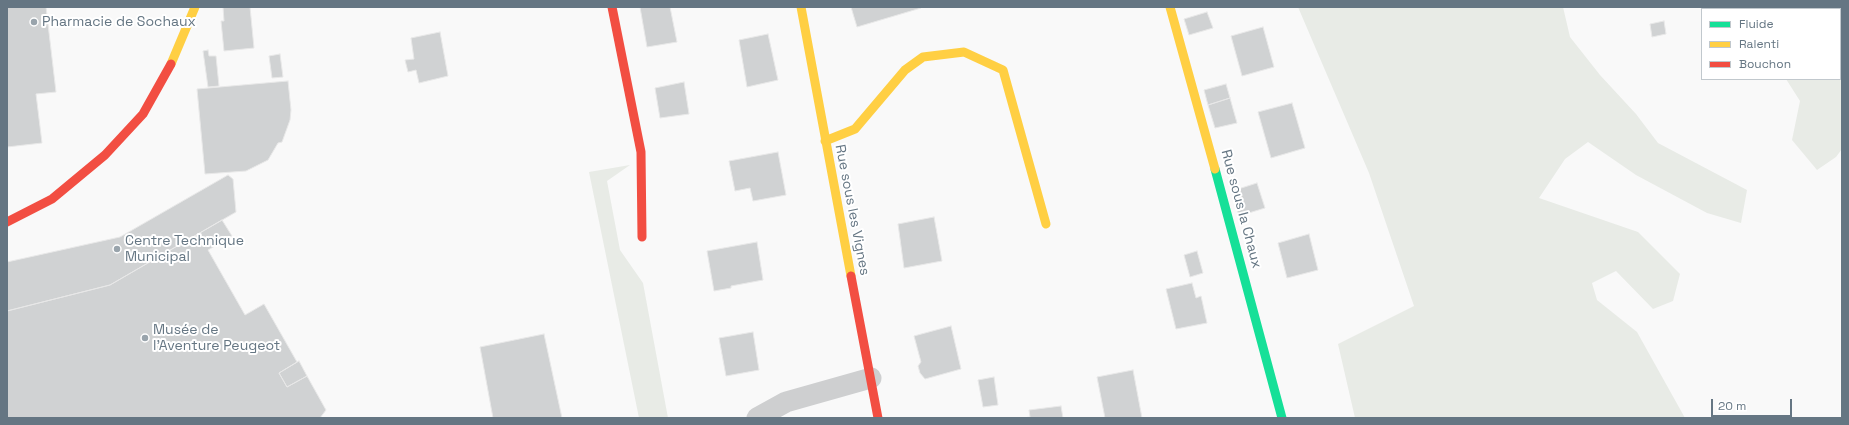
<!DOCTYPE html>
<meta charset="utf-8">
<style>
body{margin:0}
#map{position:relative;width:1849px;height:425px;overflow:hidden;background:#f9f9f9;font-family:"Space Grotesk",sans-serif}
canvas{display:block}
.frame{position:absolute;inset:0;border:8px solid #657683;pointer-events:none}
.legend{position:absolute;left:1701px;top:8px;width:140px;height:72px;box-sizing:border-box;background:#fff;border:1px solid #c1c8cd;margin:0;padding:5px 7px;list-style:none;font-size:12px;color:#657683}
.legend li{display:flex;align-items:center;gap:8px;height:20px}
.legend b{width:20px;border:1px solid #c1c8cd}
.scale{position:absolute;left:1711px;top:399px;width:81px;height:18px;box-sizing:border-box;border:2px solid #657683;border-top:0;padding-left:5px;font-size:12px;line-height:14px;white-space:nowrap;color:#657683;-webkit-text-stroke:3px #fff;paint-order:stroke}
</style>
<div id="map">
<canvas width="1849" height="425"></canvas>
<div class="frame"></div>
<ul class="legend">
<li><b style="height:5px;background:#16e098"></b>Fluide</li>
<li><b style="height:5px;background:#ffcf43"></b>Ralenti</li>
<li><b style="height:5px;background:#f24e42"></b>Bouchon</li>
</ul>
<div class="scale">20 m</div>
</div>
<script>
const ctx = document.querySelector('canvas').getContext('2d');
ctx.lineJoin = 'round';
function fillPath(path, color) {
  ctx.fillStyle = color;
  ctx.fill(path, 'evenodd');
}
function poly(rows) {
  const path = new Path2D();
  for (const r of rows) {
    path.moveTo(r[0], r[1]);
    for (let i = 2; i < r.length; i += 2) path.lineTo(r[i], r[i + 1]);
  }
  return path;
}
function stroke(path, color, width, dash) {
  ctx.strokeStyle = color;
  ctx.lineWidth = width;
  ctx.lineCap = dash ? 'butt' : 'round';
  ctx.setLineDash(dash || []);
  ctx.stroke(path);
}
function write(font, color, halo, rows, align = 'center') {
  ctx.font = font + ' "Space Grotesk",sans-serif';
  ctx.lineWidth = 4;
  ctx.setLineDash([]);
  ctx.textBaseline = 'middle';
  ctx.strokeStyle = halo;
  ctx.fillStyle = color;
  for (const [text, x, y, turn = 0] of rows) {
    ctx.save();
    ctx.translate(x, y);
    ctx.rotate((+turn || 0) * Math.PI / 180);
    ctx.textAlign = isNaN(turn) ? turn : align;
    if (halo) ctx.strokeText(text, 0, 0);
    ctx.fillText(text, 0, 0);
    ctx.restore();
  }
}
const green = poly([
 [1298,7,1563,7,1570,37,1600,75,1636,114,1658,143,1747,190,1741,223,1707,213,1636,175,1588,142,1565,159,1539,198,1638,232,1680,274,1673,301,1653,309,1616,271,1592,283,1597,300,1637,332,1685,418,1355,418,1338,344,1414,306,1369,173],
 [1818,7,1842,7,1842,149,1836,157,1817,170,1792,140,1800,101,1786,79,1840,79,1840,9,1817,9],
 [630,165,607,181,620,250,643,283,668,418,639,418,589,172]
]);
const building = poly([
 [7,7,46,7,56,92,36,94,42,143,7,147,7,7],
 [223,7,250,7,254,48,224,51,221,21,224,21,223,7],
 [640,7,670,7,677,42,647,47,640,7],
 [851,7,921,7,921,8,857,27,851,7],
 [1207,12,1213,28,1189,35,1184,19,1207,12],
 [1664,21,1666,34,1652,37,1650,24,1664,21],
 [1263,27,1274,67,1242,76,1231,36,1263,27],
 [440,32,448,76,419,83,416,70,408,72,405,60,414,59,411,38,440,32],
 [768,34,778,80,747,87,739,40,768,34],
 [208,50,209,56,216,56,219,86,208,87,203,51,208,50],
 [280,54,283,77,272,78,269,56,280,54],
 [288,81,291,110,290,120,282,142,278,143,268,160,246,171,205,174,197,89,288,81],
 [684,82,689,114,660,118,655,88,684,82],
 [1226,84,1230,98,1208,105,1204,90,1226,84],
 [1230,98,1237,123,1215,128,1208,105,1230,98],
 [1292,103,1305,148,1271,158,1258,112,1292,103],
 [778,152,786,195,753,201,750,188,735,191,729,161,778,152],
 [228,175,233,179,236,212,110,285,7,311,7,262,120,237,228,175],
 [1257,183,1265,208,1239,216,1232,191,1257,183],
 [934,217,942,261,904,268,898,224,934,217],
 [222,220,232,236,208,250,245,315,264,304,297,362,279,373,287,387,307,376,326,410,320,418,7,418,7,311,110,285,222,220],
 [1309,234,1318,270,1287,278,1278,243,1309,234],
 [757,242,763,280,731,286,731,288,714,291,707,251,757,242],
 [1197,251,1203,273,1190,277,1184,255,1197,251],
 [1192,283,1196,298,1201,296,1207,323,1176,329,1166,289,1192,283],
 [951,326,961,369,925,379,920,373,918,366,921,362,914,336,951,326],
 [753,332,759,370,726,376,719,338,753,332],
 [544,334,562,418,493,418,480,347,544,334],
 [299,361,307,376,287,387,279,373,299,361],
 [1133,370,1142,418,1105,418,1097,377,1133,370],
 [994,377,998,405,983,407,978,380,994,377],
 [1061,406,1063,418,1023,418,1030,417,1029,410,1061,406]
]);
const street = poly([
 [757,418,786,402,871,378]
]);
const fast = poly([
 [1215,169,1282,418]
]);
const slow = poly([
 [801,7,851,276],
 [1170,7,1215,169],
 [171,64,195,7],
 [825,141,855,129,905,70,923,57,964,52,1003,70,1046,224]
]);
const jam = poly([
 [612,7,641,152,642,237],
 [7,222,52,199,105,155,143,114,171,64],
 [851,276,878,418]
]);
const markers = [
 [34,22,4,"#99a4ac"],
 [117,249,4,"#99a4ac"],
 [145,338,4,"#99a4ac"]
];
const poiNames = [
 ["Pharmacie de Sochaux",42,22],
 ["Centre Technique",125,241],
 ["Municipal",125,257],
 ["Musée de",153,330],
 ["l'Aventure Peugeot",153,346]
];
const streetNames = [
 ["Rue sous la Chaux",1241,209,75],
 ["Rue sous les Vignes",852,210,79]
];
fillPath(green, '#e8ebe6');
fillPath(building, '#d0d2d3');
stroke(building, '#e8e8e8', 1);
stroke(street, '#cecfd0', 21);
stroke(fast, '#16e098', 9);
stroke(slow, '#ffcf43', 9);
stroke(jam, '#f24e42', 9);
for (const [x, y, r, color] of markers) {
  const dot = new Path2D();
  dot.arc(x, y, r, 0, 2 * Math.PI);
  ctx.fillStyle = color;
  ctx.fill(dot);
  stroke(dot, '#fff', 1.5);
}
write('14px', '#657683', '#fff', poiNames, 'left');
write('14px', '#657683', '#fff', streetNames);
</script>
